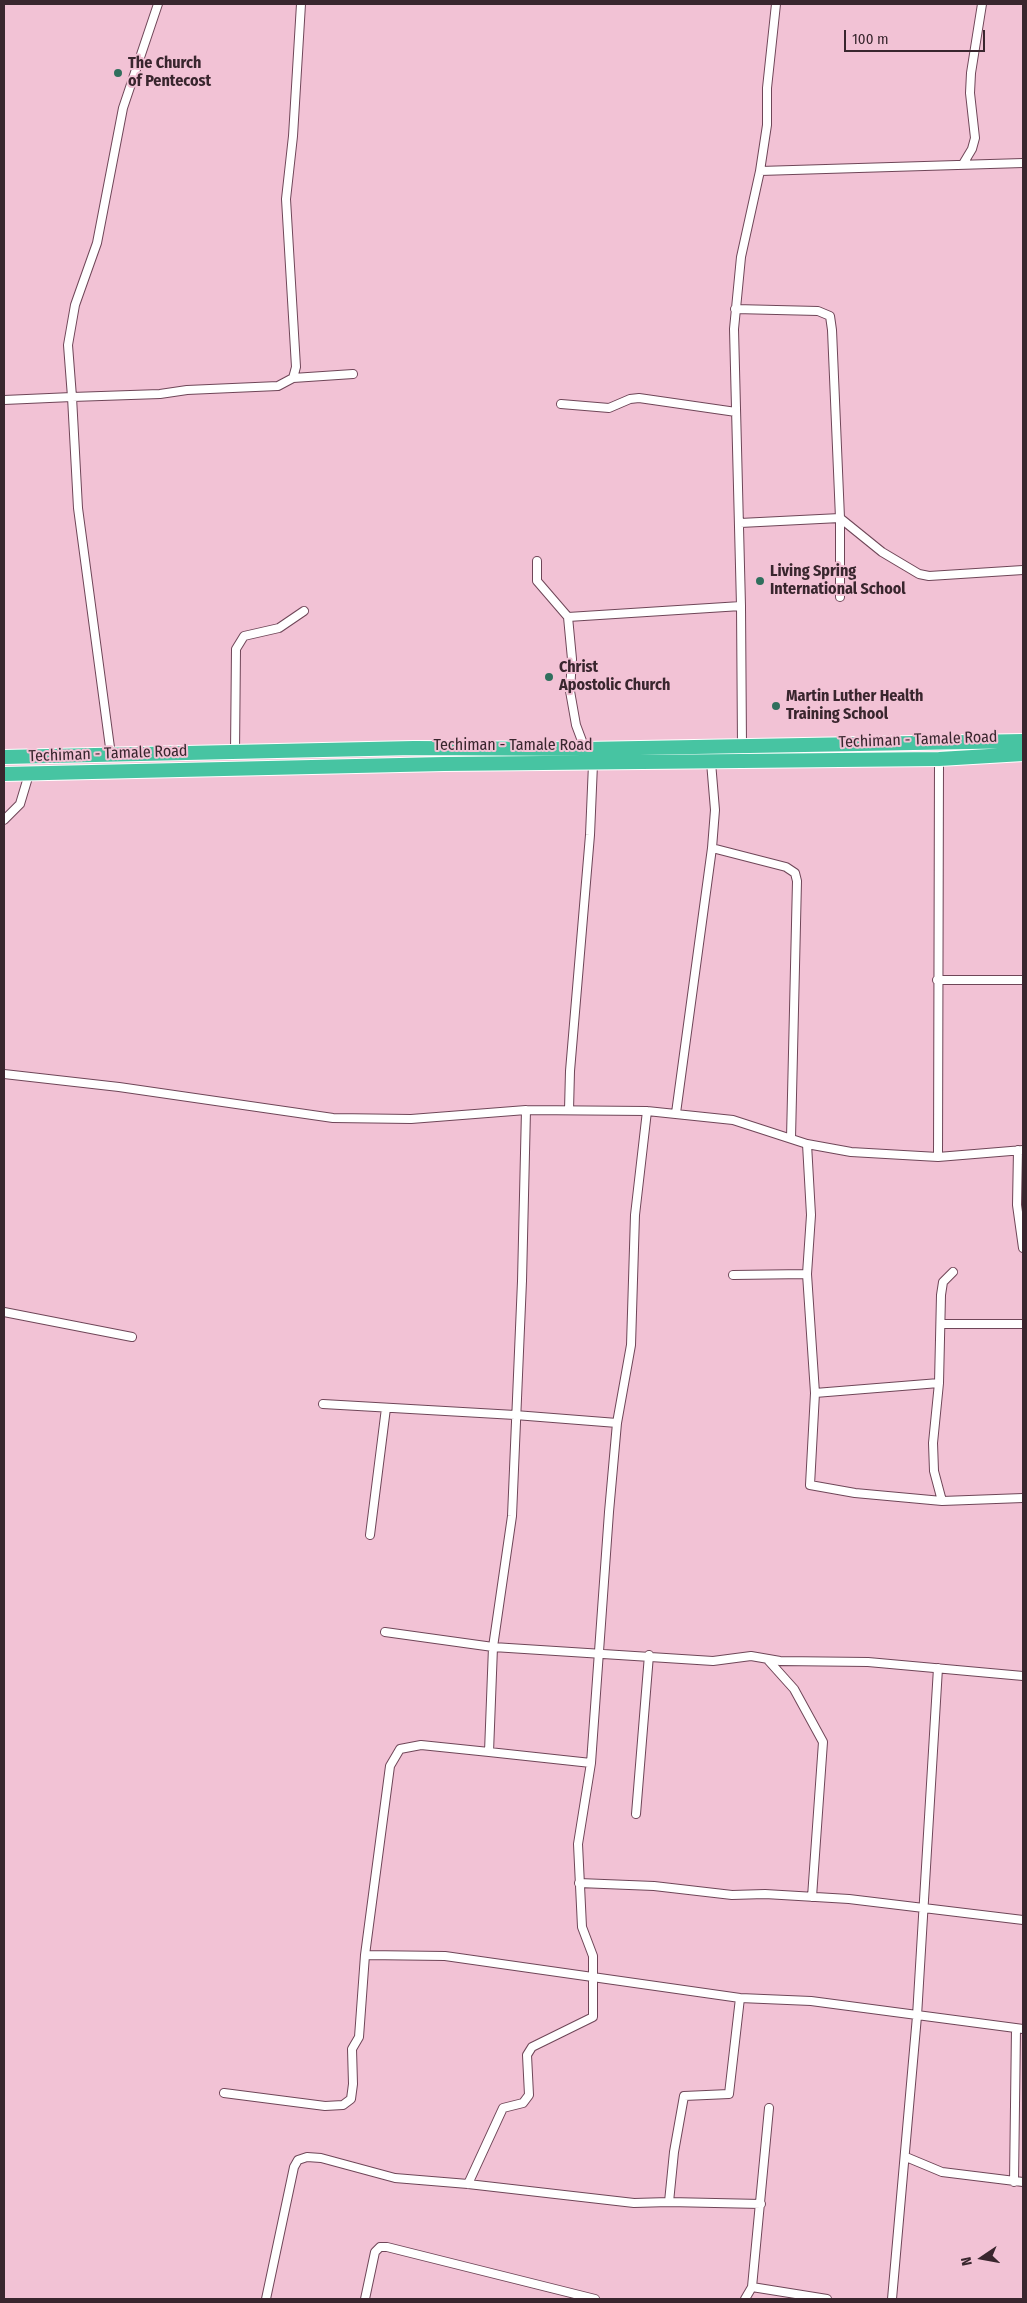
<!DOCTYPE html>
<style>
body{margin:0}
#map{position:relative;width:1027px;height:2303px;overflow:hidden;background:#f2c2d5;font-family:"Fira Sans Condensed",sans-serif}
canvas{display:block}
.frame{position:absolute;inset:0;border:5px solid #39262e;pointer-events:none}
.north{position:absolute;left:957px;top:2233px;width:50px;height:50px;-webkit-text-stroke:4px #f2c2d5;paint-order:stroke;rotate:258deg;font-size:14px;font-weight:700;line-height:20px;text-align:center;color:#39262e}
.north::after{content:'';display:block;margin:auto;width:18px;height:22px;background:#39262e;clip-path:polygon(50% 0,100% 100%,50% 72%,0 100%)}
.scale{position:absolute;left:844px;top:30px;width:141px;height:22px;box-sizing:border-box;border:2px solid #39262e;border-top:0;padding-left:6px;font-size:15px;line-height:18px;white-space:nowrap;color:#39262e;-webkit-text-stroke:4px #f2c2d5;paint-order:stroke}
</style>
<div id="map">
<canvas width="1027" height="2303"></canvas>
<div class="frame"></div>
<div class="north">N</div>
<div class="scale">100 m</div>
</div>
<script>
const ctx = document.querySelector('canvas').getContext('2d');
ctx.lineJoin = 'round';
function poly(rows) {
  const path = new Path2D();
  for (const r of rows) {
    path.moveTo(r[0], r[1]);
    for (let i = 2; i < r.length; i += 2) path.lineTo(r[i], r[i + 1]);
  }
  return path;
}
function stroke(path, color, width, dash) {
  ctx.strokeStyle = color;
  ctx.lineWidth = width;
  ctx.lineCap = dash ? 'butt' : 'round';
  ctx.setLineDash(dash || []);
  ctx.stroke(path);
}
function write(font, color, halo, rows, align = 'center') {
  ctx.font = font + ' "Fira Sans Condensed",sans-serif';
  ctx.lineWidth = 4;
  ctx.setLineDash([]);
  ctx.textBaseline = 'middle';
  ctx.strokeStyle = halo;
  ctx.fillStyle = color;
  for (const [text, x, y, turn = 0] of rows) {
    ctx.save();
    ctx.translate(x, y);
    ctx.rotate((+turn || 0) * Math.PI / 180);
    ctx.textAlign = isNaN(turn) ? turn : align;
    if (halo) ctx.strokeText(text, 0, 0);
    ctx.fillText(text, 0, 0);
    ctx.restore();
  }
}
const street = poly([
 [158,4,123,108,97,243,75,305,68,345,72,397,160,394,187,390,278,386,293,378,296,367,286,199,293,136,301,4],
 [963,164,972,149,975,138,970,93,971,73,982,4],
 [760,171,767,125,767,88,776,4],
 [735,309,818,311,830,316,832,330,840,518,840,597],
 [293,378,353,374],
 [4,400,72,397,78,508,111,755],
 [561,404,609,408,630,399,639,398,736,412],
 [740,523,840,518,882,552,919,574,929,576,1023,570],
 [537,561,537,581,568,617,572,659,570,691,576,725,585,749],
 [568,617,741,606],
 [742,746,741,606,734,329,741,257,760,171,1023,163],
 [235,752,236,649,244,636,279,628,304,611],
 [4,820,20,804,29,774],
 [712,848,786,867,795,873,797,881,791,1138],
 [937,980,1023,980],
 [4,1074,119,1087,333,1118,411,1119,526,1110,647,1111,733,1120,807,1144,851,1152,938,1157,1023,1150],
 [526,1110,522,1281,512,1516,493,1647,489,1752,591,1763],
 [569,1110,570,1071,590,835,593,764],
 [676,1113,712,848,715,810,711,762],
 [807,1144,811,1215,807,1274,815,1393,810,1485,855,1493,942,1501,1023,1498],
 [1018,1150,1017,1205,1023,1248],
 [938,1157,939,759],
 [733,1275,807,1274],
 [4,1312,132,1337],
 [941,1324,1023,1324],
 [815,1393,939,1383],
 [323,1404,515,1415,617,1423],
 [942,1501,934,1471,933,1443,939,1383,941,1295,943,1282,953,1272],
 [370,1535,386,1408],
 [385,1632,493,1647,713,1661,751,1656,780,1661,868,1662,1023,1676],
 [768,1660,794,1689,823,1742,812,1897],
 [636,1814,649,1655],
 [579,1883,654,1886,732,1895,765,1894,849,1899,1023,1920],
 [365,1955,445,1956,740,1998,811,2001,1023,2029],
 [224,2093,325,2106,343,2105,351,2099,353,2084,352,2049,359,2037,365,1955,390,1766,400,1749,421,1745,489,1752],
 [906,2157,942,2172,1023,2182],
 [1014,2182,1016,2028],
 [468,2184,503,2108,523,2103,529,2095,527,2055,532,2047,593,2017,593,1956,582,1927,578,1844,591,1763,609,1512,617,1423,631,1345,635,1215,647,1111],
 [669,2202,674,2152,684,2096,729,2094,740,1998],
 [752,2287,827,2299],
 [266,2299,294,2167,298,2160,307,2157,321,2158,395,2178,468,2184,634,2203,669,2202,761,2204],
 [365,2299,375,2252,380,2247,387,2247,595,2299],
 [745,2299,752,2287,769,2108],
 [892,2299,917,2016,938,1668]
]);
const highway = poly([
 [4,757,414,748,585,749,1023,741],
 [4,774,444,764,939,759,1023,754]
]);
const markers = [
 [118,73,5,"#306f5d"],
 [760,581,5,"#306f5d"],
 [549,677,5,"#306f5d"],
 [776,706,5,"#306f5d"]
];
const poiNames = [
 ["The Church",128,64],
 ["of Pentecost",128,82],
 ["Living Spring",770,572],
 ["International School",770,590],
 ["Christ",559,668],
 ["Apostolic Church",559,686],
 ["Martin Luther Health",786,697],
 ["Training School",786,715]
];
const streetNames = [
 ["Techiman - Tamale Road",918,740,-2],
 ["Techiman - Tamale Road",513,746],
 ["Techiman - Tamale Road",108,754,-2]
];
stroke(street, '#6f4658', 10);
stroke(highway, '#fff', 16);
stroke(street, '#fff', 8);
stroke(highway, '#47c4a2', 14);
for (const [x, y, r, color] of markers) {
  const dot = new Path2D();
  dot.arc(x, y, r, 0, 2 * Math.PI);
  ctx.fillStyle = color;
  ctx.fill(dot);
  stroke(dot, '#f2c2d5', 2);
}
write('bold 16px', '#39262e', '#f2c2d5', poiNames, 'left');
write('16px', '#39262e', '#f2c2d5', streetNames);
</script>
